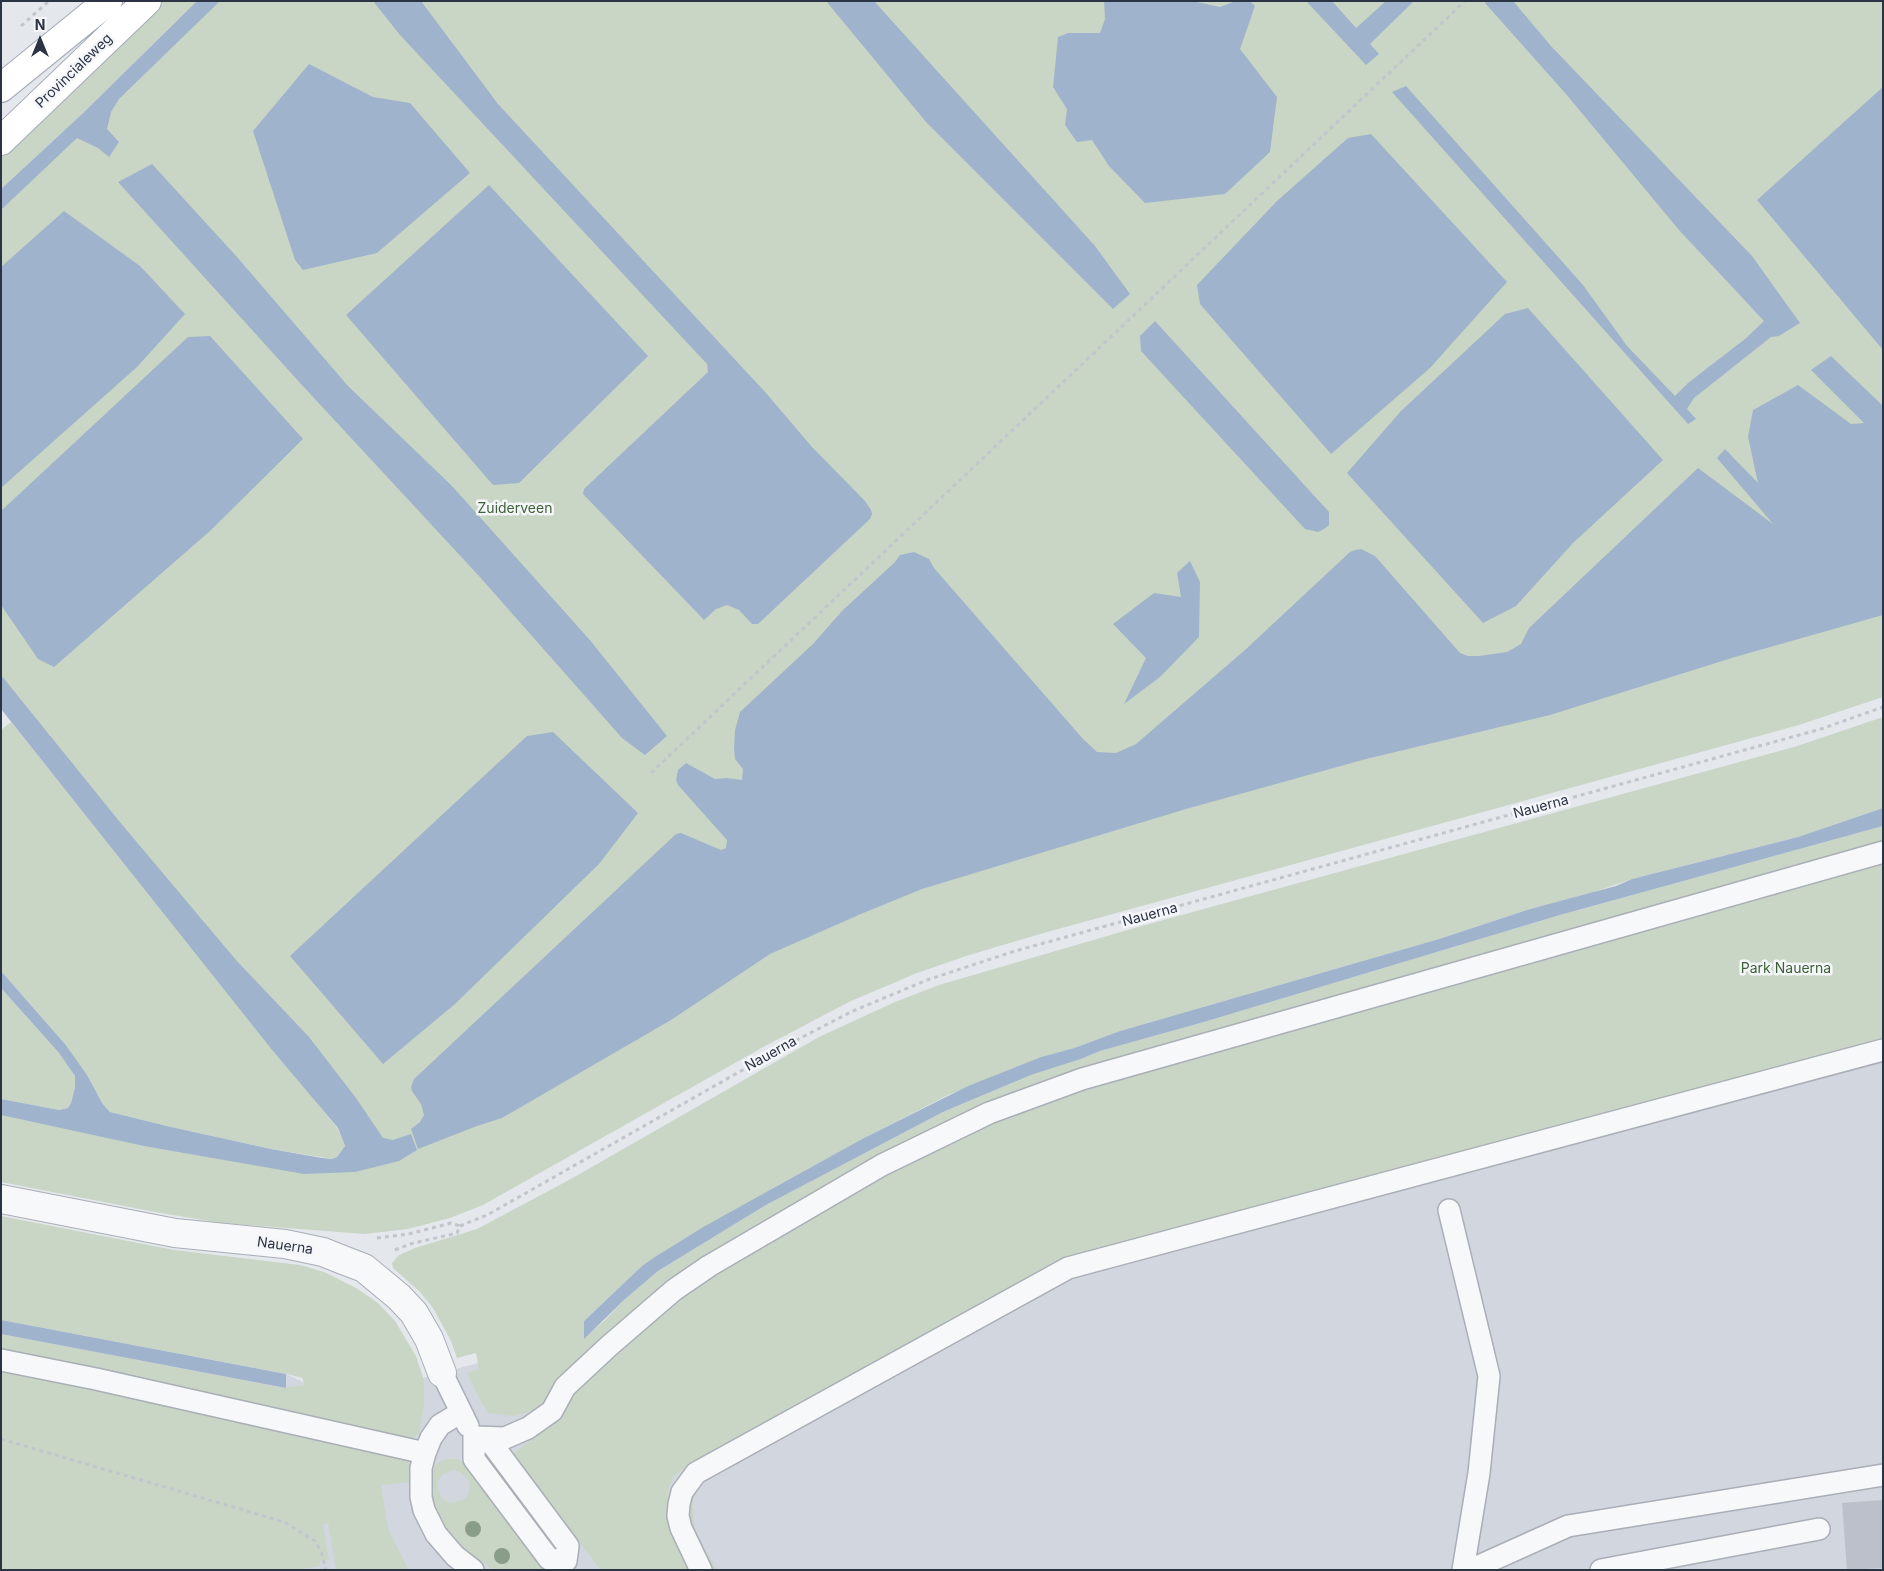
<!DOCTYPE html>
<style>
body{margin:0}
#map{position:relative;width:1884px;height:1571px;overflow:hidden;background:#e4e7ec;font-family:Inter,sans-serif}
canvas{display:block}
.frame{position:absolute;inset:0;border:2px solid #2b3445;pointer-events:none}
.north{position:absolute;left:15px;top:15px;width:50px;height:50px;-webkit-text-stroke:4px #f4f6f9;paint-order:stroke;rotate:0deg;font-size:14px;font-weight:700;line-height:20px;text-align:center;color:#2b3445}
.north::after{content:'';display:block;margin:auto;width:18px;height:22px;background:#2b3445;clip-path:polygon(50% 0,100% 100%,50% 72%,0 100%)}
</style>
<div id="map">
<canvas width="1884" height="1571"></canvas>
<div class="frame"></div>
<div class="north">N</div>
</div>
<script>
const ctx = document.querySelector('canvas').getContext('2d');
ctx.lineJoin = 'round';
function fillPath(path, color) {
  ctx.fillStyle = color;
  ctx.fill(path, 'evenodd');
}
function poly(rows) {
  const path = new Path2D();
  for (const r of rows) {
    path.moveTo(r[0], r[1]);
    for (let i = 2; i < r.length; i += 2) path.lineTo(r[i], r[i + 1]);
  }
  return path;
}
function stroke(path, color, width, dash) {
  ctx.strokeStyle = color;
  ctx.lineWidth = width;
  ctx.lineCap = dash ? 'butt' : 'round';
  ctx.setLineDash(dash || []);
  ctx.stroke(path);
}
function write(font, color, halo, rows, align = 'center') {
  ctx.font = font + ' Inter,sans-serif';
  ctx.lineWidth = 5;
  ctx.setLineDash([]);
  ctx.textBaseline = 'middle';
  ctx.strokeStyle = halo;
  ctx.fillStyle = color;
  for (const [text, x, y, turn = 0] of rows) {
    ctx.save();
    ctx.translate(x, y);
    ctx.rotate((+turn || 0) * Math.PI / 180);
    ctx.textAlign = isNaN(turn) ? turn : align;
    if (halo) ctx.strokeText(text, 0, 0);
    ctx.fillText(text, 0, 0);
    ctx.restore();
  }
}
const built = poly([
 [1883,1042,1883,1570,1,1570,1,1320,286,1374,305,1383,423,1378,478,1363,674,1477,681,1471,1054,1262,1071,1255]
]);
const green = poly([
 [159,1,197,1,82,114,1,189,1,151],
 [216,1,1883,1,1883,697,1799,725,1040,934,966,956,917,973,851,1001,765,1046,483,1205,450,1218,408,1229,365,1234,221,1223,155,1212,1,1182,1,1113,218,1153,378,1162,1,687,1,210],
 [1883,717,1883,808,1798,837,1632,879,1591,893,1530,909,1439,939,1120,1031,1074,1048,1041,1057,950,1094,862,1139,762,1195,643,1265,584,1321,584,1338,604,1321,624,1300,658,1271,766,1205,943,1112,1031,1075,1081,1059,1100,1051,1204,1022,1560,915,1883,826,1883,1042,1071,1255,1054,1262,939,1328,681,1471,674,1477,670,1485,667,1495,669,1506,693,1570,601,1570,511,1455,560,1418,562,1410,548,1402,538,1409,526,1413,512,1416,488,1413,479,1398,467,1373,479,1369,476,1353,457,1358,451,1341,433,1308,420,1292,393,1268,392,1263,399,1255,415,1248,477,1229,569,1180,819,1037,895,1002,939,985,1138,927,1794,747],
 [11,722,338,1129,345,1146,337,1157,332,1159,271,1149,171,1127,110,1112,102,1103,65,1044,1,971,1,730],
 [1,988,59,1053,72,1071,75,1076,75,1087,71,1103,68,1108,59,1110,1,1099],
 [1,1216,174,1250,300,1265,324,1272,356,1288,378,1303,395,1321,416,1356,424,1380,424,1405,419,1434,412,1438,402,1438,1,1349,1,1334,283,1388,305,1385,302,1378,287,1374,1,1320],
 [1,1368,415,1461,412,1482,381,1485,388,1529,409,1570,336,1570,328,1523,323,1525,329,1560,320,1561,320,1566,296,1570,45,1570,37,1568,36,1570,1,1570],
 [448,1459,456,1459,463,1462,548,1570,493,1570,464,1548,447,1531,437,1520,430,1504,430,1475,434,1466,441,1461],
 [453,1470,460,1472,465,1476,469,1481,470,1488,468,1495,463,1500,450,1503,441,1498,437,1485,439,1479,443,1474],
 [701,1484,693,1499,694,1530,717,1570,710,1570,688,1522,689,1502,695,1489]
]);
const water = poly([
 [197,1,220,1,119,99,111,112,107,129,119,142,109,157,98,148,77,138,1,210,1,189,82,114],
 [373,1,421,1,498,104,766,393,812,447,865,501,871,510,872,514,870,519,758,624,752,624,739,610,727,605,716,609,704,620,583,494,584,489,708,372,707,364,400,35],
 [826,1,874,1,1095,246,1130,294,1113,309,926,122],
 [1104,1,1192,1,1220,7,1236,1,1250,1,1255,6,1240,49,1277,97,1270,152,1225,194,1145,203,1109,166,1092,140,1077,142,1065,125,1067,109,1053,87,1058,37,1068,33,1100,33,1105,19],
 [1306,1,1332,1,1356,28,1386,1,1414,1,1370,44,1379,54,1366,65],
 [1487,1,1513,1,1551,46,1752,256,1800,323,1779,336,1771,337,1694,398,1687,409,1696,419,1688,424,1392,92,1406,86,1583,285,1627,346,1675,396,1688,383,1745,339,1764,321,1679,230,1566,94,1485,3],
 [309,64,373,97,410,103,470,173,377,253,303,270,295,260,253,131],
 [1883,87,1883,350,1757,200],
 [1371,134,1507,282,1430,368,1331,454,1200,304,1197,285,1277,201,1348,138],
 [152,164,237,257,348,386,452,486,589,639,667,736,645,755,622,738,479,576,301,384,118,182],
 [489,185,648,356,519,483,493,485,346,315],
 [64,211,140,266,185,314,137,367,1,488,1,267],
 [1528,308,1663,460,1573,543,1516,606,1483,623,1347,473,1401,411,1505,314],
 [1155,321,1329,512,1329,525,1324,529,1318,532,1305,529,1141,351,1140,336],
 [210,336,303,439,210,531,54,667,38,659,1,605,1,511,188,337],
 [1831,356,1883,406,1883,615,1735,657,1550,715,1366,759,1186,809,922,889,861,914,770,954,671,1020,502,1118,477,1126,418,1149,411,1129,420,1122,424,1115,421,1104,412,1091,411,1087,414,1079,676,834,681,833,721,850,726,848,727,840,678,785,676,780,678,770,686,763,715,779,727,778,742,780,743,769,735,759,734,749,735,730,740,712,813,644,842,611,895,562,900,555,914,552,929,559,934,568,1083,739,1097,752,1116,753,1136,744,1245,650,1350,552,1355,550,1361,549,1375,556,1460,653,1468,656,1479,656,1507,652,1521,644,1529,628,1698,468,1773,524,1717,458,1725,449,1758,483,1748,437,1753,410,1798,385,1851,424,1864,423,1811,370],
 [1190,561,1200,582,1199,637,1160,677,1124,704,1146,658,1113,624,1154,593,1181,597,1177,573],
 [1,675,119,821,236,960,309,1037,356,1098,383,1138,393,1140,411,1134,417,1150,399,1161,355,1172,304,1174,144,1146,1,1115,1,1099,59,1110,68,1108,71,1103,75,1087,75,1076,59,1053,1,988,1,971,65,1044,87,1075,102,1103,110,1112,171,1127,271,1149,322,1158,332,1159,337,1157,345,1146,338,1128,273,1051,1,709],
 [553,732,638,813,599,864,455,1004,383,1064,290,956,527,736],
 [1883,808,1883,826,1560,915,1204,1022,1100,1051,1081,1059,1031,1075,943,1112,766,1205,658,1271,624,1300,584,1339,584,1321,643,1265,658,1255,705,1226,862,1139,968,1086,1041,1057,1074,1048,1120,1031,1439,939,1530,909,1616,886,1632,879,1798,837],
 [1,1320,286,1374,286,1388,1,1334]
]);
const building = poly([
 [1883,1500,1883,1568,1847,1570,1842,1503]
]);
const path = poly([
 [21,26,49,1],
 [651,773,1465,1],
 [377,1238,409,1234,451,1223,460,1226],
 [395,1250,410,1244,457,1233,460,1226,489,1214,783,1047,853,1011,927,980,1015,951,1821,729,1883,707],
 [1,1439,284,1522,315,1541,322,1554,326,1570]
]);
const lane = poly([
 [1449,1210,1489,1376,1479,1473,1463,1570],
 [1,1360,96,1379,425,1453],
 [442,1373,468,1426],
 [460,1413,440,1425,431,1438,425,1453,421,1468,421,1497,424,1510,436,1534,455,1556,473,1570],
 [474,1437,505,1438,528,1428,552,1411,565,1387,609,1346,674,1290,709,1266,882,1165,989,1113,1082,1079,1883,852],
 [474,1437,474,1459,549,1559,566,1561],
 [475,1437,492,1444,568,1546,566,1561],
 [701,1570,681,1528,678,1516,679,1504,682,1492,696,1473,1068,1268,1883,1050],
 [1470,1570,1568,1526,1883,1475],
 [1601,1570,1819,1529]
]);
const street = poly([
 [1,1199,175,1233,285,1244,323,1252,343,1260,364,1268,399,1297,414,1313,429,1339,442,1373]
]);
const primary = poly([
 [1,88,108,1],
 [1,141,147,1]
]);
const trees = [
 [473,1529],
 [502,1556]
];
const streetNames = [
 ["Provincialeweg",74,71,-44],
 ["Nauerna",1541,807,-15],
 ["Nauerna",1150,915,-15],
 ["Nauerna",771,1054,-29],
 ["Nauerna",285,1246,8]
];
const parkNames = [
 ["Zuiderveen",515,509],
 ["Park Nauerna",1786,969]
];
fillPath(built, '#d2d6de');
fillPath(green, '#c9d6c5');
fillPath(water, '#9fb4cc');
fillPath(building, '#bbc0ca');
stroke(lane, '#a9aeb7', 24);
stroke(street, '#a9aeb7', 30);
stroke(primary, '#a3abb8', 30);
stroke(path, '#c2c5cb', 3, [4, 4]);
stroke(lane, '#f7f8fa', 21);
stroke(street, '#f7f8fa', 28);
stroke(primary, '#fff', 28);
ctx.fillStyle = '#899d89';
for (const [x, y] of trees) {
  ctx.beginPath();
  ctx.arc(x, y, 8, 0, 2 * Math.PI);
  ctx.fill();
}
write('14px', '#2b3445', '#f4f6f9', streetNames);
write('14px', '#3f6138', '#f4f6f9', parkNames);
</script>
